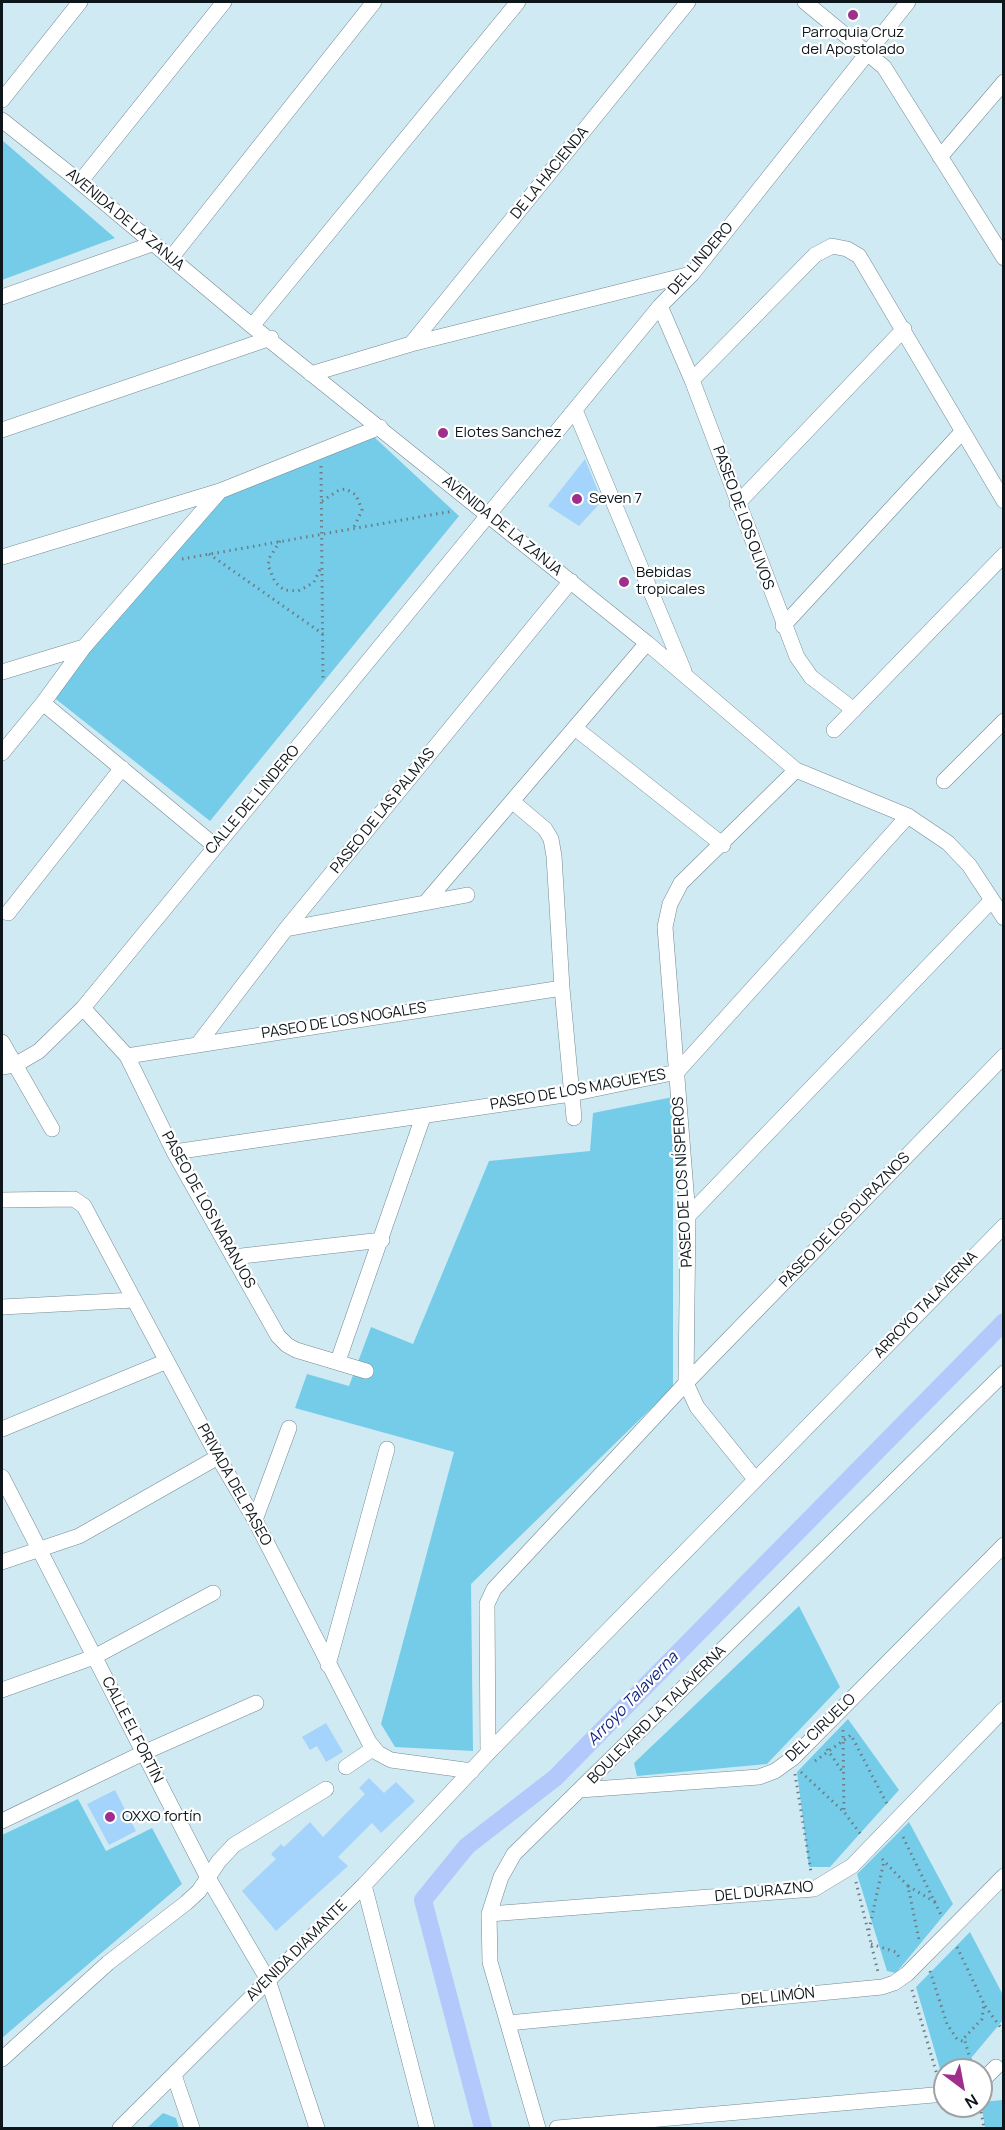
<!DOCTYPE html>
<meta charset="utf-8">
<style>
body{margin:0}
#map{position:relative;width:1005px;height:2130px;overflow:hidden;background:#d0eaf3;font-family:Manrope,sans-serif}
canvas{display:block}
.frame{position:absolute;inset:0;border:3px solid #0d161a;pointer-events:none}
.north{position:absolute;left:933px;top:2058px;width:60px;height:60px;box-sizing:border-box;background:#fff;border:2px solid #9ea2a3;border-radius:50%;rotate:148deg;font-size:16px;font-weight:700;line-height:24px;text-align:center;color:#0d161a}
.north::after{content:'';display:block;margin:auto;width:21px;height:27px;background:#9f2f8c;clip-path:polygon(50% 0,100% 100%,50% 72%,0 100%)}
</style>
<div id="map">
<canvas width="1005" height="2130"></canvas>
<div class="frame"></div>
<div class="north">N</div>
</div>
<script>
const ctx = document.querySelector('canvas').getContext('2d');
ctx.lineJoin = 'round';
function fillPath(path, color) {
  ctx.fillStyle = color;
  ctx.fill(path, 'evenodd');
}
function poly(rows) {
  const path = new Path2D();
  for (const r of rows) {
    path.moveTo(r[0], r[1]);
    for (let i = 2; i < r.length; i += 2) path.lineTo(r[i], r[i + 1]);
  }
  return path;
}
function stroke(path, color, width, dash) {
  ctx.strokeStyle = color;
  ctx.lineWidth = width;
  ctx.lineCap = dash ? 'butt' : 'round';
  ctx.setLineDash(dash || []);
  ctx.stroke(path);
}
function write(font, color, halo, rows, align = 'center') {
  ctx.font = font + ' Manrope,sans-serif';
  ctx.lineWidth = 4.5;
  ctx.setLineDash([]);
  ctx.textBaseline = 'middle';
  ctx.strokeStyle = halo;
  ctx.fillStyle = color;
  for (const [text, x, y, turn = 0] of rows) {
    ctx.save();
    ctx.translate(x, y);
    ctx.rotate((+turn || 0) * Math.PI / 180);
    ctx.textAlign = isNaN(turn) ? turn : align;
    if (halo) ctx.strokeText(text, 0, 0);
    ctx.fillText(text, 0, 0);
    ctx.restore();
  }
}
const green = poly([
 [2,140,115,238,2,280],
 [372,435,459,516,210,821,52,696,225,492],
 [673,1097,673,1387,471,1584,473,1751,395,1747,381,1724,454,1452,295,1408,307,1374,349,1386,371,1327,413,1344,489,1161,590,1151,593,1113],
 [799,1606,840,1687,767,1764,637,1776,634,1763],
 [848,1719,899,1790,830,1867,809,1867,797,1772],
 [78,1799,106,1851,152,1828,182,1884,2,2038,2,1835],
 [909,1822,953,1904,896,1973,887,1971,857,1874],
 [970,1932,1003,1995,1003,2020,961,2070,945,2070,943,2079,916,1987],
 [1003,2100,1003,2128,985,2128,981,2102],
 [163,2113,176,2118,179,2128,147,2128]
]);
const canal = poly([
 [483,2128,423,1900,467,1846,555,1778,1004,1322]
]);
const building = poly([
 [585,459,602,501,579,526,548,506],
 [326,1723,343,1752,326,1762,317,1746,310,1750,302,1737],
 [369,1778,384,1793,396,1782,415,1801,381,1833,372,1823,338,1857,348,1866,276,1931,242,1891,276,1859,271,1854,281,1844,284,1847,310,1822,323,1837,365,1794,359,1788],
 [115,1790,136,1831,109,1845,87,1804]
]);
const path = poly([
 [321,466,323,682],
 [322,501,339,490,346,489,356,495,362,510,354,527],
 [280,541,270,557,268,565,275,582,284,590,298,591,306,587,314,582,321,567],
 [209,554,323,634],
 [182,559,453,511],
 [843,1730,844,1812],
 [827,1749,842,1771],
 [815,1761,851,1735,888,1806],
 [801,1772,844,1812,862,1836],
 [795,1774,811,1872],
 [903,1837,942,1917],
 [882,1859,908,1886,919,1940],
 [856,1882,878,1972],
 [908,1886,935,1902],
 [869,1930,884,1861],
 [871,1944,896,1952,900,1959],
 [957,1947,984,2004,982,2019,964,2038,973,2069],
 [930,1971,947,2024,957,2039,965,2042],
 [912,1990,938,2078],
 [985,2006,1004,2032],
 [980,2106,984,2128]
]);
const minor = poly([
 [805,2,884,67,1004,258],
 [2,100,80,2],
 [2,120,80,182,252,326,647,643,796,770,908,816,948,843,969,865,1004,918],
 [940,157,1004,82],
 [80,182,224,2],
 [171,258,374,2],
 [2,297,152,244],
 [660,306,692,380,797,657,811,677,854,710],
 [252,326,518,2],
 [411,344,688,2],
 [311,374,411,344,691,274],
 [692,380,815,255,832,246,847,249,859,256,1004,501],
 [575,410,684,671],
 [2,430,271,338],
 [737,504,904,329],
 [2,557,220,491,380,427],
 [783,626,962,432],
 [2,672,84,647],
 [43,703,215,846],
 [575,728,723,845],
 [834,730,1004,555],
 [2,753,43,703,84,647,220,491],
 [944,781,1004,721],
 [513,802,545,829,551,839,554,856,562,988,574,1118],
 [426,902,647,643],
 [8,913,122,768],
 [286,929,467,895],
 [83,1008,127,1056,174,1152,278,1336,287,1345,296,1350,366,1371],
 [2,1042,52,1129],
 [198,1044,286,929,571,581],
 [127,1056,562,988],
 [2,1067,15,1065,39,1051,83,1008,660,306,692,274,908,2],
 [174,1152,571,1094,677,1072,908,816],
 [2,1200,74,1199,84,1206,218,1457,255,1520,369,1742,378,1753,391,1760,472,1771],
 [688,1216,992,900],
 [233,1257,382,1240],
 [2,1307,134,1300],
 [338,1361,423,1117],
 [2,1429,167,1361],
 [2,1477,207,1876,268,1980,317,2128],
 [755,1479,697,1407,686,1383,688,1216,665,927,670,904,681,883,796,770],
 [255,1520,289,1428],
 [2,1562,79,1536,218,1457],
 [328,1665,387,1449],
 [2,1690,94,1657,213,1593],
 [488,1753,487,1604,494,1589,686,1383,1004,1056],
 [346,1767,374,1748],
 [580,1790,759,1777,775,1771,793,1758,1004,1545],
 [2,1821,143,1753,256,1703],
 [364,1885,427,2128],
 [489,1914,814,1889,852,1866,1004,1709],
 [508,2023,882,1987,894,1983,907,1974,1004,1876],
 [2,2059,108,1963,186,1903,199,1891,219,1861,234,1845,326,1789],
 [174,2075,192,2128],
 [981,2082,996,2067],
 [120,2128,364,1885,488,1753,1004,1226],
 [538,2128,490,1962,489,1914,501,1877,514,1854,1004,1373],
 [557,2128,945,2094]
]);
const markers = [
 [853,15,6,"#9f2f8c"],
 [443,433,6,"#9f2f8c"],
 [577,499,6,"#9f2f8c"],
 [624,582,6,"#9f2f8c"],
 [110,1817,6,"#9f2f8c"]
];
const poiNames = [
 ["Parroquia Cruz",853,33,"center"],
 ["del Apostolado",853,50,"center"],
 ["Elotes Sanchez",455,433],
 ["Seven 7",589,499],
 ["Bebidas",636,573],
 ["tropicales",636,590],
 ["OXXO fortín",122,1817]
];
const streetNames = [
 ["DE LA HACIENDA",550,173,-51],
 ["AVENIDA DE LA ZANJA",125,220,40],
 ["DEL LINDERO",701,259,-49],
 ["PASEO DE LOS OLIVOS",743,518,70],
 ["AVENIDA DE LA ZANJA",502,526,39],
 ["CALLE DEL LINDERO",253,800,-50],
 ["PASEO DE LAS PALMAS",383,811,-51],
 ["PASEO DE LOS NOGALES",344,1021,-9],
 ["PASEO DE LOS MAGUEYES",578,1090,-10],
 ["PASEO DE LOS NÍSPEROS",683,1182,-93],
 ["PASEO DE LOS NARANJOS",208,1210,61],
 ["PASEO DE LOS DURAZNOS",845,1220,-46],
 ["ARROYO TALAVERNA",926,1305,-46],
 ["PRIVADA DEL PASEO",234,1485,61],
 ["BOULEVARD LA TALAVERNA",657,1715,-45],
 ["DEL CIRUELO",821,1728,-44],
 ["CALLE EL FORTÍN",132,1730,63],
 ["DEL DURAZNO",764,1892,-6],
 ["AVENIDA DIAMANTE",297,1951,-45],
 ["DEL LIMÓN",778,1997,-6]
];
const waterNames = [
 ["Arroyo Talaverna",633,1699,-46]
];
fillPath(green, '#75cce9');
stroke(canal, '#b3c9fb', 18);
fillPath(building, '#a4d4fc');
stroke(minor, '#738a93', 16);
stroke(path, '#6c7d84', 3, [1.5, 4.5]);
stroke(minor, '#fff', 15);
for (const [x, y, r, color] of markers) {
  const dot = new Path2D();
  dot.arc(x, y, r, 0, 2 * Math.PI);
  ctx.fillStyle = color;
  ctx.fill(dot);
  stroke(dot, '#fff', 2);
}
write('15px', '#0d161a', '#fff', poiNames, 'left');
write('15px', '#0d161a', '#fff', streetNames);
write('italic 16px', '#132682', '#fff', waterNames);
</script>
